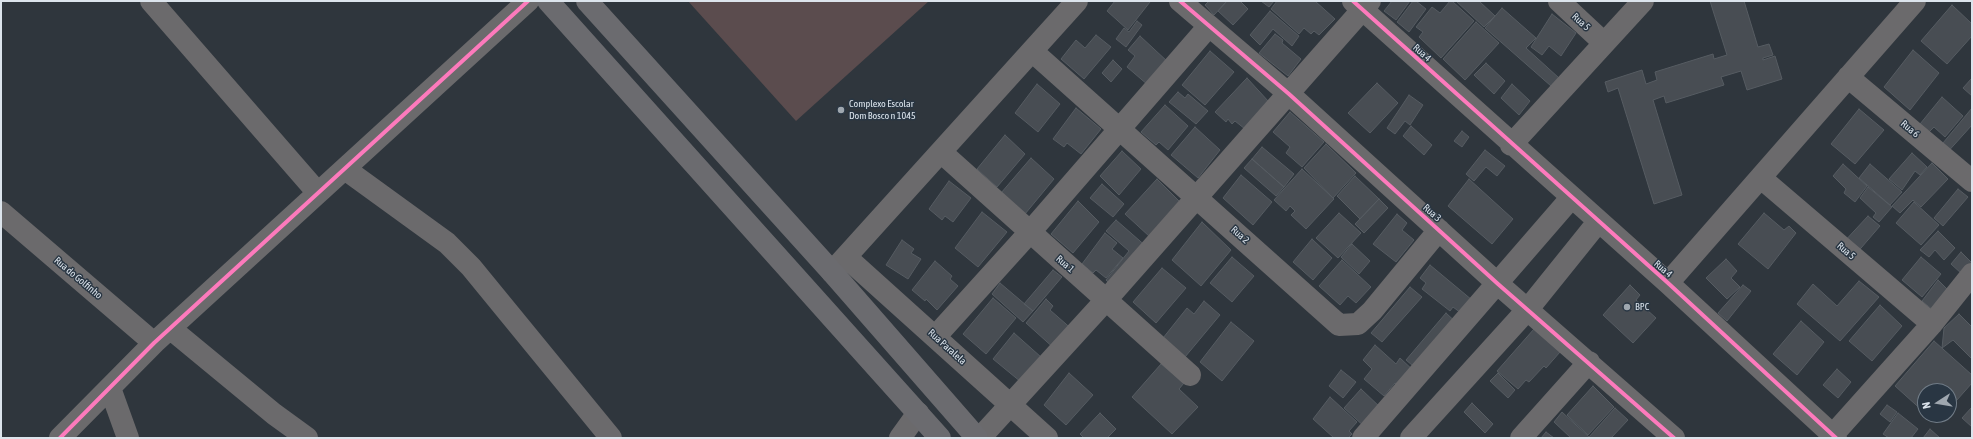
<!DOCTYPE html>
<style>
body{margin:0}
#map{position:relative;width:1973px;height:439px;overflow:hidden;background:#2f363d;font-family:"Asap Condensed",sans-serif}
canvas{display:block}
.frame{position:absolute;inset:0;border:2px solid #dce4ec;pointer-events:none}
.north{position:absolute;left:1917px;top:383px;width:40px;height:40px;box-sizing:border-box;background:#293643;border:1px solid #717c87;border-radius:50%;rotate:258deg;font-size:11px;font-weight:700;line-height:16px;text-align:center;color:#dce4ec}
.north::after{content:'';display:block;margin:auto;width:14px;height:18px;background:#9fa7af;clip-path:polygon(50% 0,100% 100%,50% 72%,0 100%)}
</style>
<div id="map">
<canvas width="1973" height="439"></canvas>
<div class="frame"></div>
<div class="north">N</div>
</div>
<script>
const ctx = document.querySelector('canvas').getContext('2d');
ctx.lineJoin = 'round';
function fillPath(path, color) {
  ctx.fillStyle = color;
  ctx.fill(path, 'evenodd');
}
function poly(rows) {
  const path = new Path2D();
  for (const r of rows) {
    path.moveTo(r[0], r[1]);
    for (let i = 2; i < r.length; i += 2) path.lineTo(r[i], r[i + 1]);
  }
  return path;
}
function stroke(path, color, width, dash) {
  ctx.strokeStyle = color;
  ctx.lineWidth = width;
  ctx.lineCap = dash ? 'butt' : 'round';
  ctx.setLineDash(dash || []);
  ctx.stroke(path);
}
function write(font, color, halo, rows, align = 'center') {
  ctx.font = font + ' "Asap Condensed",sans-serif';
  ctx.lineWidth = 3;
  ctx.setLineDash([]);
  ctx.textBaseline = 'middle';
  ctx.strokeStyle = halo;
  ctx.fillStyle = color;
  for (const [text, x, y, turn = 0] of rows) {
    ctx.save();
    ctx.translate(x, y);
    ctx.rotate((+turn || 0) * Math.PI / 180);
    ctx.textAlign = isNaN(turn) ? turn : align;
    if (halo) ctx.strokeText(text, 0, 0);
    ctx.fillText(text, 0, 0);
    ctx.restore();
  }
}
const green = poly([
 [688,1,929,1,796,121]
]);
const building = poly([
 [1115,1,1149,1,1150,2,1128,30,1107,11,1115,1],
 [1209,1,1227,1,1214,15,1205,5,1209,1],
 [1227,1,1240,1,1248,9,1233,25,1218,11,1227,1],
 [1261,1,1274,1,1269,7,1261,1],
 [1277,1,1315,1,1335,19,1319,35,1314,31,1311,34,1304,28,1299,34,1271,9,1277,1],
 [1392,1,1410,1,1396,20,1384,11,1392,1],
 [1413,1,1416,1,1426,9,1409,32,1397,22,1413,1],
 [1450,1,1452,1,1474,21,1441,58,1419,37,1423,32,1416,27,1432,7,1440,13,1450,1],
 [1456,1,1479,1,1495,16,1484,27,1456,1],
 [1710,1,1744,1,1758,47,1769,44,1773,55,1763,58,1763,60,1775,56,1782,79,1747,90,1741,71,1721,77,1724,85,1666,103,1664,96,1653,100,1682,195,1654,204,1618,88,1608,92,1605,82,1642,70,1646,84,1657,80,1655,72,1713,54,1714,59,1727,55,1710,1],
 [1952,5,1972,24,1972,36,1947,64,1921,41,1952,5],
 [1502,8,1536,38,1526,48,1559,78,1551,86,1485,28,1502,8],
 [1270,11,1299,36,1292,46,1273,29,1260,45,1250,35,1270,11],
 [1552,14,1576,33,1561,56,1549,46,1542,55,1531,47,1552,14],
 [1137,21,1142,25,1126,47,1116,39,1124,28,1129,32,1137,21],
 [1476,22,1499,43,1465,80,1443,59,1476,22],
 [1275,34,1283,40,1282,43,1301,59,1288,76,1259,53,1275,34],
 [1096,35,1111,47,1084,79,1061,59,1076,40,1085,48,1096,35],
 [1140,36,1168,62,1148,85,1127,67,1135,56,1128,50,1140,36],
 [1913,50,1939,73,1910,110,1884,87,1913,50],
 [1210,51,1234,72,1205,105,1182,85,1210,51],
 [1113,60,1122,69,1111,82,1102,73,1113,60],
 [1486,63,1505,81,1494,94,1474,75,1486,63],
 [1247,78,1269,102,1245,129,1235,121,1232,124,1228,119,1226,122,1215,112,1247,78],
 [1972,78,1972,96,1963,88,1972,78],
 [1377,83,1398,103,1370,133,1348,113,1377,83],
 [1037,84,1060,104,1038,132,1015,113,1037,84],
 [1512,84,1530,101,1519,115,1501,98,1512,84],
 [1178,92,1185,98,1188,94,1208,111,1196,124,1169,102,1178,92],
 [1409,95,1423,105,1410,125,1405,121,1395,134,1387,128,1409,95],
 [1942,97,1963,116,1945,137,1934,127,1929,132,1920,124,1942,97],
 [1165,105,1188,126,1168,150,1159,142,1156,145,1141,132,1165,105],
 [1076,108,1101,129,1081,154,1067,143,1064,147,1053,139,1076,108],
 [1972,108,1972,125,1945,155,1938,149,1972,108],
 [1859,109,1884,130,1855,164,1831,144,1859,109],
 [1290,112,1324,142,1302,167,1286,153,1290,147,1273,132,1290,112],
 [1411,126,1432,145,1424,155,1403,136,1411,126],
 [1195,127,1220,150,1198,178,1171,155,1195,127],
 [1462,131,1469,137,1462,147,1454,141,1462,131],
 [1005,135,1025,154,997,187,977,169,1005,135],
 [1326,144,1356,173,1333,198,1304,168,1326,144],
 [1262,147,1294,174,1284,187,1252,159,1262,147],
 [1485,150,1505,166,1497,176,1486,167,1474,181,1466,174,1485,150],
 [1122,151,1141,169,1119,195,1100,176,1122,151],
 [1912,153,1927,167,1920,175,1915,171,1902,190,1889,179,1912,153],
 [1031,158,1054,179,1025,214,1001,193,1031,158],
 [1252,159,1284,187,1276,196,1244,168,1252,159],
 [1932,163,1948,179,1921,207,1913,200,1900,213,1892,206,1932,163],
 [1843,164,1867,186,1855,202,1844,193,1846,189,1833,176,1843,164],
 [1870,164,1902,192,1890,205,1859,178,1870,164],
 [1302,169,1334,199,1306,229,1291,215,1295,211,1290,206,1286,211,1274,200,1302,169],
 [1241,175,1272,202,1253,225,1223,198,1241,175],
 [1355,176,1379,199,1360,219,1337,196,1355,176],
 [1157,179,1181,203,1150,237,1125,214,1157,179],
 [1469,179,1513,219,1492,244,1448,206,1469,179],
 [949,181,971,198,953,222,945,216,942,220,929,209,949,181],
 [1102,184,1124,204,1113,217,1090,198,1102,184],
 [1868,187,1892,207,1879,222,1873,217,1876,213,1860,198,1868,187],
 [1958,189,1968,197,1943,226,1934,218,1958,189],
 [1379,199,1388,208,1364,233,1355,224,1379,199],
 [1078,201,1099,222,1073,253,1051,234,1078,201],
 [1914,202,1939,225,1921,245,1896,223,1914,202],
 [982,212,1007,232,978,267,955,248,982,212],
 [1339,213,1361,233,1338,258,1316,238,1339,213],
 [1764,213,1784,230,1789,226,1796,233,1768,269,1738,244,1764,213],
 [1397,214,1407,223,1402,230,1414,240,1396,262,1373,244,1397,214],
 [1868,216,1880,226,1855,255,1842,244,1868,216],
 [1116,220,1148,248,1114,288,1106,280,1129,251,1106,231,1116,220],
 [1202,222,1231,250,1201,286,1172,260,1202,222],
 [1938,231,1955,248,1944,260,1935,250,1929,257,1920,250,1938,231],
 [1105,233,1117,243,1112,249,1123,258,1106,278,1096,270,1093,273,1082,264,1105,233],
 [1312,239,1332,258,1313,280,1293,262,1312,239],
 [902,240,914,249,911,253,921,259,908,279,886,265,902,240],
 [1352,244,1370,261,1359,274,1341,257,1352,244],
 [1961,252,1972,263,1962,274,1951,264,1961,252],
 [1232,257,1254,276,1232,302,1210,283,1232,257],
 [1921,257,1941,274,1922,297,1902,280,1921,257],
 [1726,259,1737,271,1731,278,1740,287,1727,299,1706,278,1726,259],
 [1342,260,1371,287,1356,303,1348,296,1340,305,1319,286,1342,260],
 [935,261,952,276,950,279,958,286,937,310,926,299,925,301,912,290,935,261],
 [1430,265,1472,300,1461,313,1453,307,1450,311,1422,289,1426,283,1420,278,1430,265],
 [1162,268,1186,288,1156,323,1133,302,1162,268],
 [1053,270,1062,277,1033,311,1024,304,1053,270],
 [1938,280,1949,291,1933,310,1922,301,1938,280],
 [1859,281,1879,297,1840,341,1797,304,1813,284,1837,306,1859,281],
 [1000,283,1033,311,1023,322,992,294,1000,283],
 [1630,285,1640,295,1636,300,1656,318,1633,343,1603,315,1630,285],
 [1743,285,1751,291,1727,321,1718,313,1743,285],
 [1410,287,1422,297,1382,342,1371,333,1410,287],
 [993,298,1016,318,986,354,963,334,993,298],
 [1046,299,1053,306,1050,310,1074,331,1056,350,1026,323,1046,299],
 [1204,301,1220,315,1185,357,1163,338,1187,308,1194,314,1204,301],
 [1880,305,1902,326,1872,361,1849,341,1880,305],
 [1446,313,1459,325,1419,371,1406,360,1446,313],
 [1959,314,1972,327,1972,359,1953,340,1942,348,1944,328,1959,314],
 [1801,321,1824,342,1797,375,1773,354,1801,321],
 [1231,322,1254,341,1222,381,1200,362,1231,322],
 [1534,329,1560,352,1546,368,1544,366,1529,382,1526,380,1518,389,1497,371,1534,329],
 [1014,333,1041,357,1021,382,993,359,1014,333],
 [1934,341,1972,375,1972,383,1949,409,1949,391,1925,391,1925,413,1895,386,1934,341],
 [1375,345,1396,364,1400,358,1415,372,1401,388,1395,383,1384,396,1364,379,1372,369,1363,360,1375,345],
 [1161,364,1184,383,1179,389,1198,407,1172,434,1132,397,1161,364],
 [1837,369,1851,382,1838,398,1823,385,1837,369],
 [1341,370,1356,382,1343,398,1329,386,1341,370],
 [1069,373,1093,395,1066,425,1044,405,1069,373],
 [1498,373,1515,390,1508,398,1490,381,1498,373],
 [1593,386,1614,407,1588,435,1567,415,1593,386],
 [1361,389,1382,409,1366,428,1344,408,1361,389],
 [1330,397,1357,422,1349,431,1352,434,1348,438,1334,438,1313,419,1330,397],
 [1472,403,1493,424,1485,433,1464,412,1472,403],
 [1887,405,1897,412,1890,422,1880,414,1887,405],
 [1972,407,1972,427,1962,418,1972,407],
 [1615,408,1628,420,1611,438,1571,438,1554,422,1562,412,1589,437,1615,408],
 [1100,413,1116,429,1107,438,1084,438,1080,434,1100,413],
 [1898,413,1918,429,1911,438,1889,438,1883,434,1898,413],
 [1927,415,1944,415,1936,423,1927,415],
 [1930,429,1940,438,1923,438,1930,429],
 [1546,432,1554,438,1541,438,1546,432]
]);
const minor = poly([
 [151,1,318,193],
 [1180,1,1289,94,1498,284,1674,438],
 [1353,1,1668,283,1836,438],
 [1559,1,1604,43],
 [1032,51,1339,325,1358,324,1372,311,1439,230],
 [1848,77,1972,181],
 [1511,145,1643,1],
 [941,152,1190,375],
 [345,169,447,243,471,267,611,438],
 [1761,178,1932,324],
 [1,212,154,343],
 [846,257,1047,438],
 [832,272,1077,1],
 [1668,283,1915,1],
 [171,329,274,414,307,438],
 [935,337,1030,232,1209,26],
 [110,388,128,438],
 [60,438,154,343,528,1],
 [900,438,918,413],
 [980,438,1106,300,1370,1],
 [1363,438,1571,198],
 [1411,438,1528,309,1598,222],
 [1521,438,1589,362],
 [1830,438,1932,324,1972,274]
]);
const major = poly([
 [548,1,940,438],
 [587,1,832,272,977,438]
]);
const cycleway = poly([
 [1180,1,1289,94,1498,284,1674,438],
 [1353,1,1668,283,1836,438],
 [60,438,154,343,528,1]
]);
const markers = [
 [841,110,4,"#9fa7af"],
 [1627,307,4,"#9fa7af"]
];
const streetNames = [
 ["Rua 5",1581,22,43],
 ["Rua 4",1422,53,42],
 ["Rua 6",1910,129,40],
 ["Rua 3",1432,213,42],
 ["Rua 2",1240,235,42],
 ["Rua 5",1846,251,41],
 ["Rua 1",1065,264,41],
 ["Rua 4",1663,269,41],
 ["Rua do Golfinho",78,278,40],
 ["Rua Paralela",947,347,42]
];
const poiNames = [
 ["Complexo Escolar",849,104],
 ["Dom Bosco n 1045",849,116],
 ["BPC",1635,307]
];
fillPath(green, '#5b4c4e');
fillPath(building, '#484d53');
stroke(building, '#565c62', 1);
stroke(minor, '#6b6a6c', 22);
stroke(major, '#6b6b6f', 22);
stroke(cycleway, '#fd7abc', 4);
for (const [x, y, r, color] of markers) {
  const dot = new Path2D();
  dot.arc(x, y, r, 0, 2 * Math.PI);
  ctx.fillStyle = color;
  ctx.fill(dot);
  stroke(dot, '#293643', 1.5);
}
write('10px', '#dce4ec', '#293643', streetNames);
write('10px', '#dce4ec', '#293643', poiNames, 'left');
</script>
